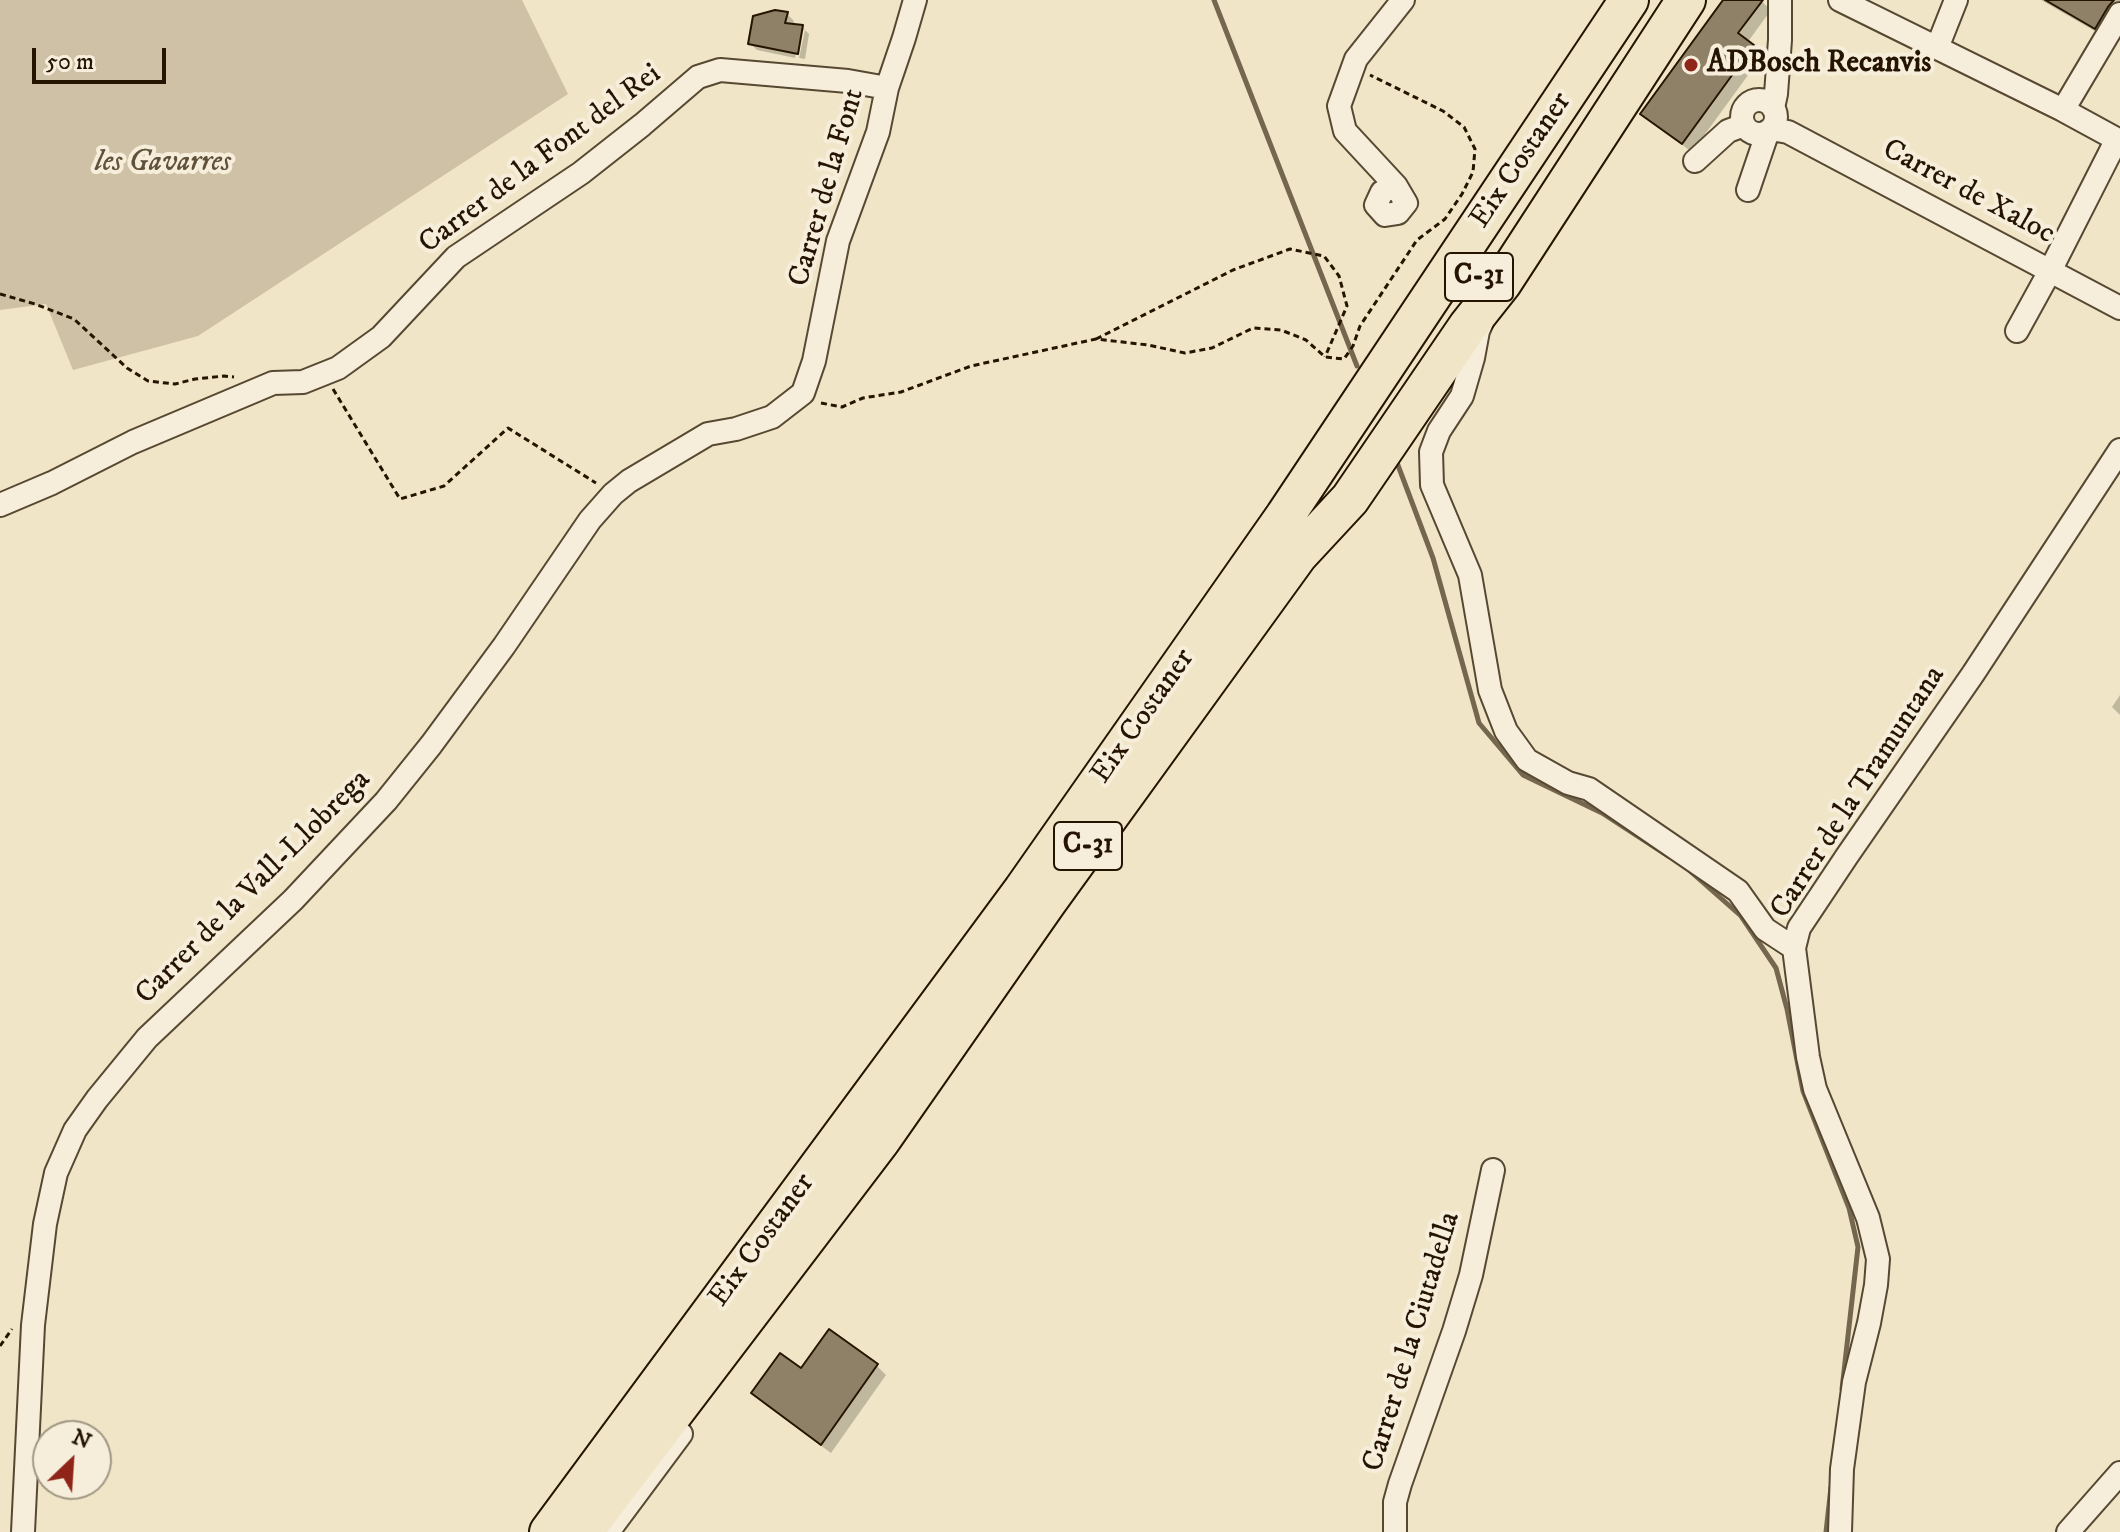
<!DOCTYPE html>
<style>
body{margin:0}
#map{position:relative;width:2120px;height:1532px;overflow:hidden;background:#f1e5c7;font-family:"IM FELL DW Pica",serif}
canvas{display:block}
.north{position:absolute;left:32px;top:1420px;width:80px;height:80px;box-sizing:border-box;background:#f6eedb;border:2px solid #a29783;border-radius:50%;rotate:25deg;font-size:22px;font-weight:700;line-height:32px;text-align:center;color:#241400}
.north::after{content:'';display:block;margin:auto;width:28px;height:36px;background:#8f2418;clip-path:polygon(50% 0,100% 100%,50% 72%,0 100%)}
.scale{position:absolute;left:32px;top:48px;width:134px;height:36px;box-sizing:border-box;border:4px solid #241400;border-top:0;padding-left:10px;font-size:24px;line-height:28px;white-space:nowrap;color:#241400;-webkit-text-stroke:6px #f6eedb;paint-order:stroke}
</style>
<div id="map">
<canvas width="2120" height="1532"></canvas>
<div class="north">N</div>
<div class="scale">50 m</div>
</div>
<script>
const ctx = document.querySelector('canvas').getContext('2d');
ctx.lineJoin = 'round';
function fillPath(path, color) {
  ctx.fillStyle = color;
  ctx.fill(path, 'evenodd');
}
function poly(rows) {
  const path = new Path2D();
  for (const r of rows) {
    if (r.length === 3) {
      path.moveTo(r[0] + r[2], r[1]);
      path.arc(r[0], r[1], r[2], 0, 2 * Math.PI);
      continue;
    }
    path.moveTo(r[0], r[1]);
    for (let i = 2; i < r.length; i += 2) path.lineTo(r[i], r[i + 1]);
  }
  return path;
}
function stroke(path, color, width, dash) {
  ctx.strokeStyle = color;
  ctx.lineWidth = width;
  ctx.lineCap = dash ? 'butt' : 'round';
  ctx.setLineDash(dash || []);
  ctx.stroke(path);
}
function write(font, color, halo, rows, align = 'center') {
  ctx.font = font + ' "IM FELL DW Pica",serif';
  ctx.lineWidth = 8;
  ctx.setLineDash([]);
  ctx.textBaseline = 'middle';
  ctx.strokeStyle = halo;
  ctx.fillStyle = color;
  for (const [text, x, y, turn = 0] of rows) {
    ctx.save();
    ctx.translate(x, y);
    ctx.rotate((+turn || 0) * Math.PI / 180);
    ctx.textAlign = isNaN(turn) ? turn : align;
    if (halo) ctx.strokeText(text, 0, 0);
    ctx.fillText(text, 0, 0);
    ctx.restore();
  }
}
const green = poly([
 [0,0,522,0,568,94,198,336,73,370,46,304,0,310]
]);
const shadow = poly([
 [1726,0,1760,0,1771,10,1747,43,1762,56,1692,152,1652,123,1643,114],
 [2041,0,2120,0,2120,14,2105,37],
 [787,14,794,21,793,26,802,27,809,34,805,59,799,58,805,30,800,30,795,58,757,50,750,43],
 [2120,695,2120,715,2112,707],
 [876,1365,886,1375,831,1453,763,1403,754,1393,801,1371]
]);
const stream = poly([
 [1214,0,1357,366],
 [1396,460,1433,558,1479,723,1523,775,1602,813,1668,856],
 [1690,871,1741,916,1776,968,1787,1009,1803,1091,1849,1208,1858,1247,1842,1389],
 [1826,1532,1831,1487]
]);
const building = poly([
 [1723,0,1763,0,1738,33,1754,45,1682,144,1640,114,1723,0],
 [2045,0,2114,0,2108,7,2095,29,2045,0],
 [775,10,788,12,785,23,803,25,798,54,748,44,753,16,775,10],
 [829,1329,878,1364,821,1445,751,1393,780,1353,801,1368,829,1329]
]);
const path = poly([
 [0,294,35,304,74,319,127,368,148,381,175,384,195,379,224,376,234,377],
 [1096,339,1233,270,1290,249,1324,256,1339,276,1347,306,1325,357],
 [333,389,400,499,444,486,508,428,596,483],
 [821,403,842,407,863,398,901,392,971,366,1096,339,1148,345,1185,353,1212,348,1253,328,1281,330,1306,340,1325,357,1344,359,1353,346,1360,326,1417,240,1445,219,1462,194,1473,172,1475,149,1464,127,1443,111,1370,75],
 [0,1346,12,1329]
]);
const minor = poly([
 [1840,0,2063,110,2120,141],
 [1937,48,1956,0],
 [1759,117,17],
 [1773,108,1776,94,1780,40,1780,0],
 [2063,110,2120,14],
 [1771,129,1788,132,2120,308],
 [1695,161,1728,131,1744,125],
 [1396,186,1382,192,1376,205,1385,215,1398,213,1406,203,1396,186,1345,131,1339,106,1356,59,1403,0],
 [1748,190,1768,131],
 [1482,322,1478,331,1473,358,1462,396,1439,431,1431,452,1432,485,1470,575,1490,690,1506,731,1527,760,1568,783,1589,789,1738,891,1765,929,1794,948],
 [2017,331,2050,271,2117,139],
 [0,505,52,483,133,442,273,383,303,382,338,368,381,337,456,257,581,173,642,125,698,77,720,70,848,81,887,88],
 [23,1532,33,1325,45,1224,56,1173,75,1130,97,1099,147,1038,293,900,386,801,431,745,504,646,590,520,613,494,629,481,708,434,736,429,772,417,803,393,814,361,838,241,878,132,887,88,904,38,915,0],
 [608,1532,681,1434],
 [1395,1532,1395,1502,1400,1484,1454,1331,1471,1275,1493,1170],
 [1840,1532,1842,1469,1854,1382,1869,1323,1876,1285,1878,1259,1868,1218,1815,1089,1808,1057,1794,948,1799,928,1847,856,1973,674,2120,450],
 [2068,1532,2120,1473]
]);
const motorway = poly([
 [549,1532,1023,890,1285,516,1629,0],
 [583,1532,881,1140,1047,902,1298,555,1350,499,1468,326,1502,283,1686,0]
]);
const markers = [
 [1691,65,8,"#8f2418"]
];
const shields = [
 [1479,277,68],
 [1088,846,68]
];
const shieldNames = [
 ["C-31",1479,277],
 ["C-31",1088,846]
];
const poiNames = [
 ["ADBosch Recanvis",1707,65]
];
const streetNames = [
 ["Carrer de la Font del Rei",541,160,-37],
 ["Eix Costaner",1522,161,-56],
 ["Carrer de la Font",828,188,-74],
 ["Carrer de Xaloc",1968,193,28],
 ["Eix Costaner",1144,717,-55],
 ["Carrer de la Tramuntana",1859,793,-57],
 ["Carrer de la Vall-Llobrega",254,888,-45],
 ["Eix Costaner",763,1241,-54],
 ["Carrer de la Ciutadella",1413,1342,-73]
];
const parkNames = [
 ["les Gavarres",163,164]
];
fillPath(green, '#cec1a5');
fillPath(shadow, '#0003');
stroke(stream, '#75674f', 5);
fillPath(building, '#8f8167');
stroke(building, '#241400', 2);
stroke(minor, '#574832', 26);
stroke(motorway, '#241400', 42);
stroke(path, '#241400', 3, [6, 4]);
stroke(minor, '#f6eedb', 22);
stroke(motorway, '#f1e5c7', 38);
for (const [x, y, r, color] of markers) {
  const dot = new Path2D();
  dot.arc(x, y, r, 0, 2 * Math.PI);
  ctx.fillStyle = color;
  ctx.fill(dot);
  stroke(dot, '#f6eedb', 3);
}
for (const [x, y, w] of shields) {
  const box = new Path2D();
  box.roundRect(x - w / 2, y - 24, w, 48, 6);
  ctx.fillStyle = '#f6eedb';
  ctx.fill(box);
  stroke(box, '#241400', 2);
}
write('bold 28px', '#241400', null, shieldNames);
write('bold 30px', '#241400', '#f6eedb', poiNames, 'left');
write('30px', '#241400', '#f6eedb', streetNames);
write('italic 30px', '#60513a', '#f6eedb', parkNames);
</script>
